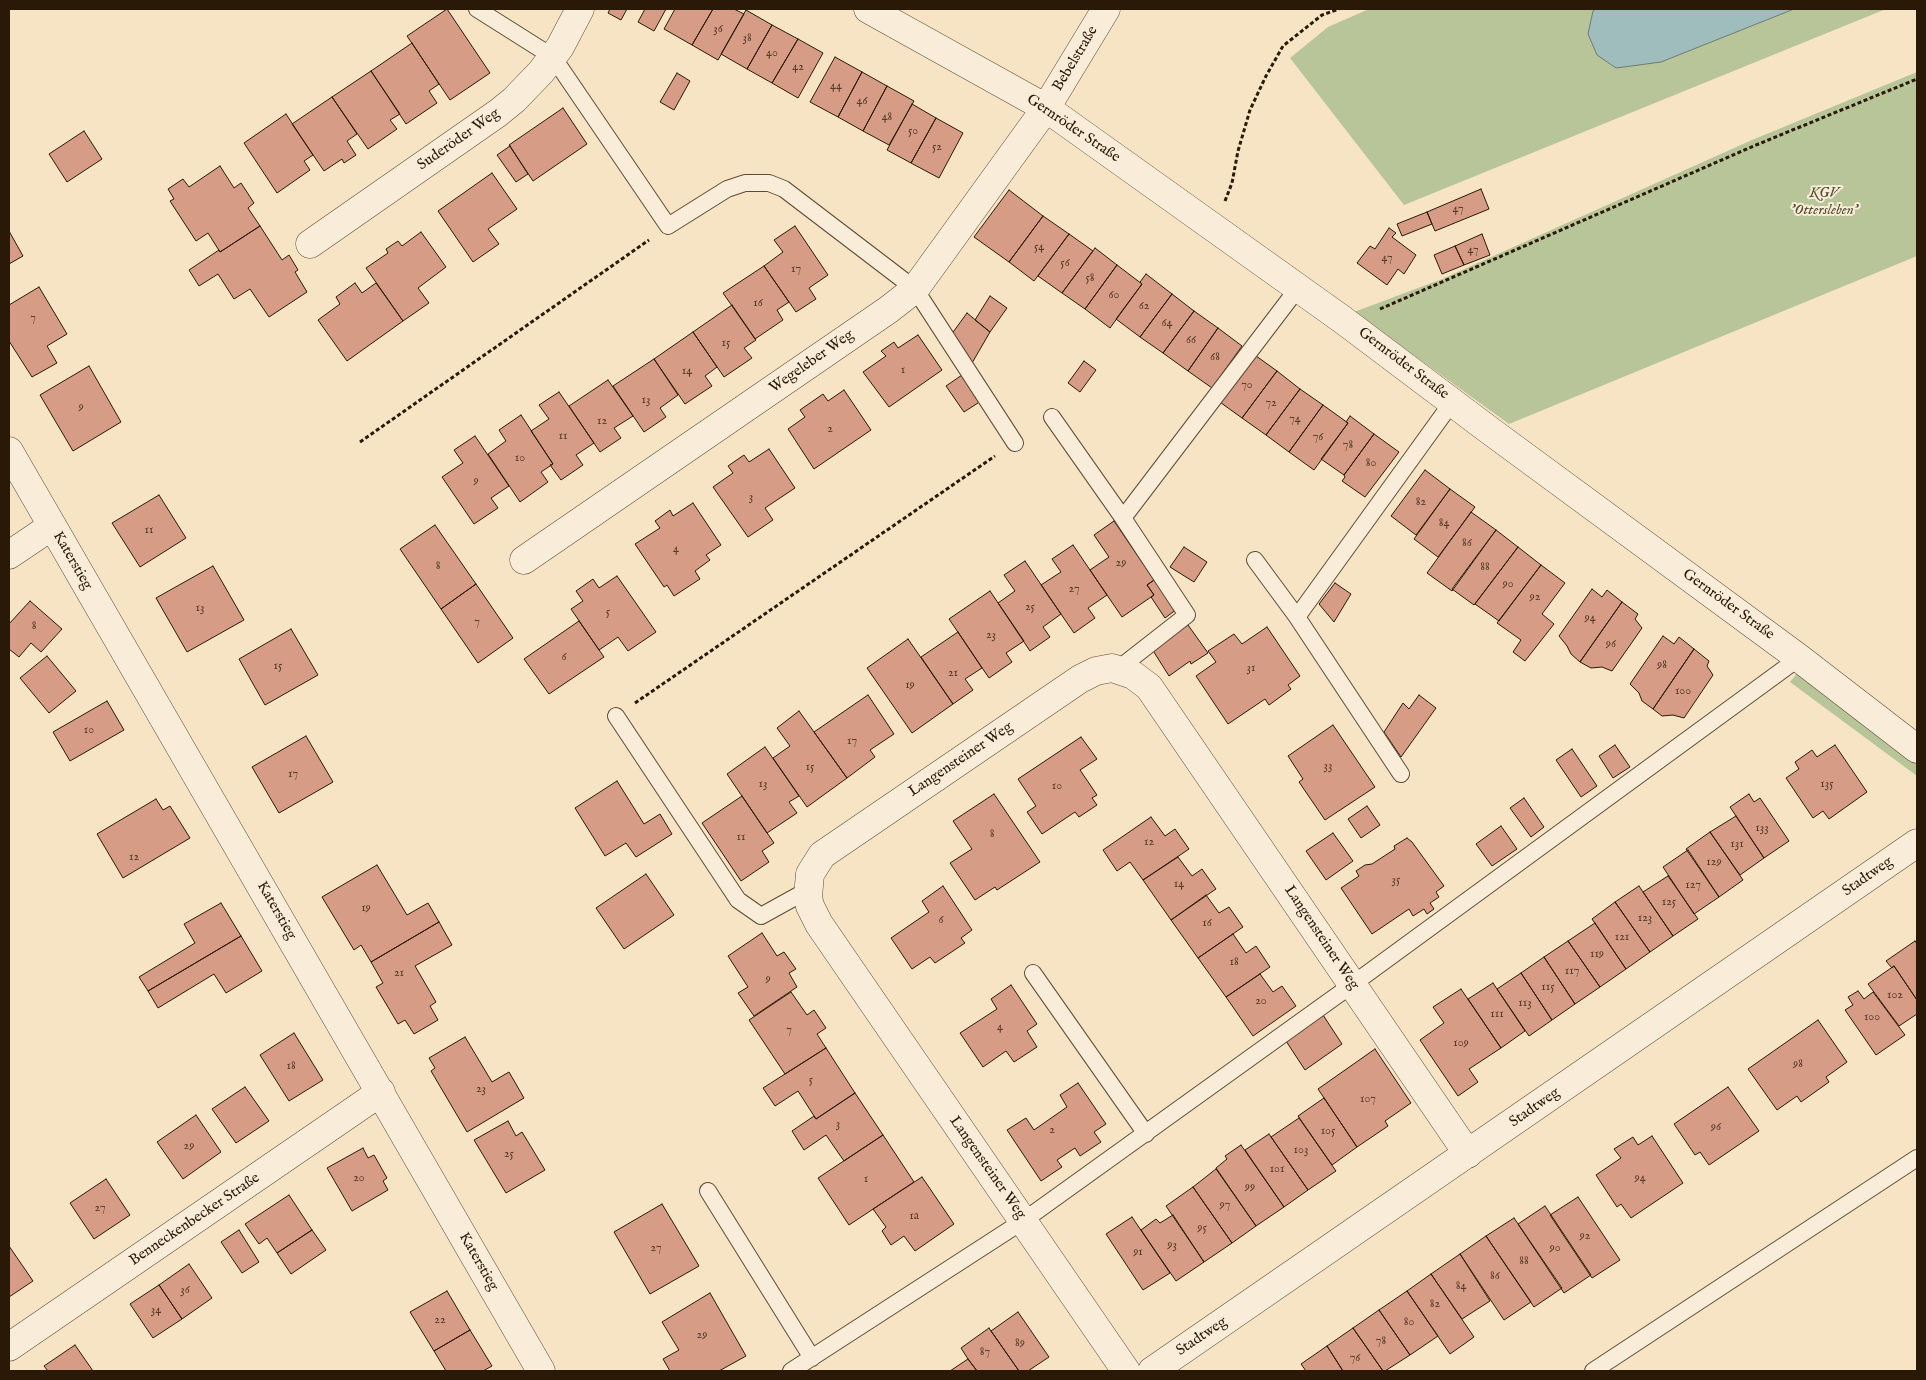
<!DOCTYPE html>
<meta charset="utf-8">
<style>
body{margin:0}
#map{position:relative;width:1926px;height:1380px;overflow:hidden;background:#f6e4c5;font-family:"IM FELL English",serif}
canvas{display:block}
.frame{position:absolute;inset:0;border:10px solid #2a1907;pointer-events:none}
</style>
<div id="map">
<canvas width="1926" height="1380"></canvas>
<div class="frame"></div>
</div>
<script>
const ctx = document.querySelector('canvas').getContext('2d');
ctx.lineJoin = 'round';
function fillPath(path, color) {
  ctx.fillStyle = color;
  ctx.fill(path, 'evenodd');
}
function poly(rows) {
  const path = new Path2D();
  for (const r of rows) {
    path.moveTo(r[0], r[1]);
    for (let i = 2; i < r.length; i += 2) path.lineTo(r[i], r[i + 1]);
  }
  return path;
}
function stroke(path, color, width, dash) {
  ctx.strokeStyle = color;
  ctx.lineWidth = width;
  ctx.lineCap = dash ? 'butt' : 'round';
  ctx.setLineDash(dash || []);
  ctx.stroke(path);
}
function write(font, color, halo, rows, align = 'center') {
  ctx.font = font + ' "IM FELL English",serif';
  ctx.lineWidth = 4;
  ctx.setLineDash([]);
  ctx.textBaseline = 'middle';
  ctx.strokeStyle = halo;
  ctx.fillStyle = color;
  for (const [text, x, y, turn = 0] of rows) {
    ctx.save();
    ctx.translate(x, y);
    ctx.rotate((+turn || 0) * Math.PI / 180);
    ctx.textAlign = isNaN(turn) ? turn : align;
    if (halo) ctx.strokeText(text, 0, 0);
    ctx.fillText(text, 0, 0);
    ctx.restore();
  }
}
const green = poly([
 [1369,9,1886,9,1404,205,1290,58,1328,27],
 [1917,72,1917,256,1509,424,1354,312,1442,279,1752,140],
 [1798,672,1917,762,1917,776,1790,682]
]);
const water = poly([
 [1596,9,1794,9,1661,62,1616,68,1597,55,1588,34,1593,11,1596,9]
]);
const building = poly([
 [447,9,490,73,450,100,407,36,447,9],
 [610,9,627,9,621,20,608,13,610,9],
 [645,9,666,9,654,31,638,22,645,9],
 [675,9,713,9,692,45,664,29,675,9],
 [713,9,734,9,744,14,718,60,692,45,713,9],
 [746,10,772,25,747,69,721,54,746,10],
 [772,25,798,39,772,83,747,69,772,25],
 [798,39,823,53,798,98,772,83,798,39],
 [412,43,439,84,429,91,437,103,406,124,371,71,412,43],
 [835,57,862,72,838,117,810,102,835,57],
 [371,71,400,114,390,120,397,129,368,149,332,97,371,71],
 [862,72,887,86,863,131,838,117,862,72],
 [677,73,690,81,674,110,660,102,677,73],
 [887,86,914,101,889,145,863,131,887,86],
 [332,97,357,134,347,141,356,155,344,163,342,159,324,171,292,124,332,97],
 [912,104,936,118,911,163,887,150,912,104],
 [563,108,587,144,533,181,509,145,563,108],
 [286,114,313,155,304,161,310,170,277,193,244,143,286,114],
 [936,118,963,133,939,178,911,163,936,118],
 [84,131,102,159,67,182,49,154,84,131],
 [510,146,528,174,516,182,497,155,510,146],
 [220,166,234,188,241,183,254,203,248,208,260,226,220,252,208,233,196,241,170,201,174,199,168,189,183,179,189,187,220,166],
 [492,173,517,209,488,229,499,244,473,262,438,211,492,173],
 [1481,189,1489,209,1435,231,1427,212,1481,189],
 [1009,190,1043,216,1009,262,974,237,1009,190],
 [1427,212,1432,224,1402,236,1397,224,1427,212],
 [1043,216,1069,234,1034,281,1009,262,1043,216],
 [260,226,282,260,289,255,298,270,295,272,307,292,269,317,250,289,234,299,218,274,199,286,189,270,219,250,220,252,260,226],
 [795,226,828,275,809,288,816,299,796,312,764,266,783,252,774,240,795,226],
 [1389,228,1396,233,1392,237,1416,255,1404,274,1398,269,1387,285,1357,263,1370,246,1375,249,1389,228],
 [9,231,23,256,9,264,9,231],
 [421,232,446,267,418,288,429,303,403,321,366,268,388,253,386,249,398,241,402,246,421,232],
 [1069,234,1093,251,1062,293,1038,276,1069,234],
 [1482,234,1490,255,1464,265,1455,246,1482,234],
 [1455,246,1464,265,1442,274,1434,255,1455,246],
 [1095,248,1117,265,1085,309,1062,293,1095,248],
 [1117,265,1142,284,1110,328,1085,309,1117,265],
 [764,266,789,302,777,310,783,320,755,339,723,293,764,266],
 [1146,274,1172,294,1140,337,1116,319,1142,284,1140,282,1146,274],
 [355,283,362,293,376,283,403,321,347,361,318,320,340,304,336,297,355,283],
 [39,287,67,334,47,346,57,363,32,377,9,341,9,305,39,287],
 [1172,294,1194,311,1163,353,1140,337,1172,294],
 [990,296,1007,308,990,332,975,320,990,296],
 [732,305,756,340,744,348,752,358,724,377,693,332,732,305],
 [1194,311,1218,328,1188,371,1163,353,1194,311],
 [967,313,990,332,972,363,951,335,967,313],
 [1218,328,1242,346,1212,388,1188,371,1218,328],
 [693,332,717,367,705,376,712,386,685,404,654,359,693,332],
 [918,335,942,370,889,407,863,372,886,356,881,351,894,342,898,348,918,335],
 [1252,353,1277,371,1242,418,1217,400,1252,353],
 [654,359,678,395,660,408,666,417,644,432,613,386,654,359],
 [1084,361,1096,370,1080,392,1068,383,1084,361],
 [89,366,121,422,73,451,40,395,89,366],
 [1277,371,1300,389,1266,435,1242,418,1277,371],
 [962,375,981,401,964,412,946,386,962,375],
 [608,380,633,416,614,428,621,438,600,452,569,406,608,380],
 [1300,389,1323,405,1289,452,1266,435,1300,389],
 [844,390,871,430,814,469,788,429,805,417,800,410,823,394,828,401,844,390],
 [559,392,594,443,576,455,583,465,561,480,550,465,553,464,531,431,549,419,539,405,559,392],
 [1323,405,1348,423,1314,470,1289,452,1323,405],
 [521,415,553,464,541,472,548,482,520,502,488,454,506,441,499,430,521,415],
 [1350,416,1374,434,1344,475,1321,459,1348,423,1346,422,1350,416],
 [1374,434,1399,452,1365,497,1342,481,1345,477,1344,475,1374,434],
 [475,436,509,486,491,498,498,508,474,524,442,477,463,463,454,450,475,436],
 [769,449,795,488,765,508,773,520,748,537,713,487,733,473,728,466,744,455,749,462,769,449],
 [1425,470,1450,489,1416,535,1391,516,1425,470],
 [1450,489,1475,507,1438,557,1414,539,1450,489],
 [159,495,186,538,140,567,112,523,159,495],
 [693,503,721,545,706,555,710,560,695,571,700,579,674,596,667,585,664,587,635,544,660,528,655,521,670,510,673,516,693,503],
 [1471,512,1496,530,1452,591,1427,573,1471,512],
 [1114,521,1154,580,1147,585,1154,595,1122,617,1090,570,1109,557,1094,535,1114,521],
 [435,525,476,584,441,609,400,549,435,525],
 [1496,530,1518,547,1474,605,1452,589,1496,530],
 [1073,545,1107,595,1088,608,1095,618,1074,633,1041,585,1061,572,1052,559,1073,545],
 [1184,547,1207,562,1194,582,1170,567,1184,547],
 [1518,547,1541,565,1499,621,1475,604,1518,547],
 [1025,561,1061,614,1043,627,1050,637,1030,651,998,603,1015,591,1004,575,1025,561],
 [1541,565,1565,583,1542,614,1554,624,1525,661,1513,652,1521,640,1497,623,1541,565],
 [213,566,244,620,187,652,156,598,213,566],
 [617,576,656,632,628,651,618,637,599,650,571,609,583,601,576,591,593,579,599,588,617,576],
 [1157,578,1177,609,1165,618,1151,597,1154,595,1147,585,1157,578],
 [1335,583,1351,594,1334,622,1319,604,1335,583],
 [476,584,513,638,478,663,441,609,476,584],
 [1592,589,1602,597,1607,590,1622,602,1580,662,1571,654,1567,646,1559,636,1592,589],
 [990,591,1024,641,1006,653,1012,662,989,678,949,619,990,591],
 [30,601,62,629,41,652,31,643,19,657,9,649,9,624,30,601],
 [1622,602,1638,614,1635,619,1642,628,1612,671,1602,667,1591,668,1580,662,1622,602],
 [579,621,604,657,549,694,524,659,579,621],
 [1188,625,1208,653,1191,664,1190,661,1169,676,1152,649,1188,625],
 [1267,627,1300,676,1288,685,1291,689,1269,705,1265,699,1228,724,1196,676,1216,662,1208,651,1234,634,1242,644,1267,627],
 [291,629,318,675,265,705,239,659,291,629],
 [958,632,982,668,965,679,973,690,953,704,921,657,958,632],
 [1663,636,1674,644,1679,637,1694,649,1653,709,1642,701,1639,693,1630,684,1663,636],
 [908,639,953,704,912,733,867,668,908,639],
 [1694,649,1709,661,1707,666,1713,675,1684,718,1673,715,1662,716,1653,709,1694,649],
 [47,656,76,691,49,713,20,678,47,656],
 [868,695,894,734,870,750,875,757,847,778,814,732,868,695],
 [1419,695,1436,708,1401,757,1384,732,1403,703,1409,709,1419,695],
 [107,701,124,730,70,761,53,732,107,701],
 [799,711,847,778,807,807,773,758,790,746,777,728,799,711],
 [1333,725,1375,787,1325,820,1299,782,1303,779,1288,756,1333,725],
 [306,736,333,782,279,813,252,767,306,736],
 [1081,737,1097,759,1080,770,1097,795,1092,798,1097,805,1079,817,1075,812,1042,834,1027,812,1036,806,1018,779,1081,737],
 [1615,745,1630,767,1613,778,1599,756,1615,745],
 [1835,745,1867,792,1829,819,1823,811,1813,818,1786,778,1799,769,1795,762,1812,750,1817,757,1835,745],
 [765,747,799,796,789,802,797,813,767,833,727,774,765,747],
 [1572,749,1597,786,1581,797,1556,760,1572,749],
 [617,781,644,824,660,814,672,834,636,857,626,843,605,856,575,808,617,781],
 [994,794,1040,862,997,890,995,887,975,900,950,863,972,849,953,821,994,794],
 [1749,794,1754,802,1760,798,1789,841,1764,858,1730,807,1749,794],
 [742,796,774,843,762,851,769,862,741,881,702,823,742,796],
 [1524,798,1544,827,1531,837,1510,808,1524,798],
 [156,799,163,810,170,806,190,838,123,878,97,834,156,799],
 [1367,806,1380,825,1361,838,1348,819,1367,806],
 [1736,816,1764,858,1740,875,1710,832,1736,816],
 [1151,817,1165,836,1175,829,1189,849,1143,880,1130,862,1117,871,1103,850,1151,817],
 [1501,826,1517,849,1492,866,1476,844,1501,826],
 [1710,832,1743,880,1719,897,1686,849,1710,832],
 [1333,833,1353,861,1326,880,1306,851,1333,833],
 [1407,838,1412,842,1444,886,1436,892,1439,897,1430,903,1434,909,1427,914,1424,909,1413,916,1409,909,1372,934,1341,888,1359,876,1356,871,1365,865,1372,864,1395,849,1394,846,1407,838],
 [1688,850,1719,897,1694,914,1663,867,1688,850],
 [1178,857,1192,876,1202,869,1216,889,1171,920,1143,880,1178,857],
 [377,865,407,915,428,903,439,922,371,962,361,945,354,950,322,897,377,865],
 [646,874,674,915,624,949,596,908,646,874],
 [1668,876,1698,919,1673,936,1643,892,1668,876],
 [943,886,972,930,961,938,965,943,935,963,930,957,912,969,891,938,929,912,922,901,943,886],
 [1639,886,1673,936,1650,952,1615,902,1639,886],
 [1206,895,1219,913,1229,907,1243,927,1198,958,1171,920,1206,895],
 [1615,902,1650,952,1626,969,1592,919,1615,902],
 [221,903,241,936,148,991,139,977,195,943,184,924,221,903],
 [439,922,452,945,415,966,436,1002,430,1006,438,1020,414,1034,405,1020,398,1024,376,987,383,983,371,962,439,922],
 [1595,923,1626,969,1600,987,1568,941,1595,923],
 [762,933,777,956,784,952,796,969,789,973,797,987,754,1016,738,993,748,987,728,956,762,933],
 [1233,934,1246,953,1256,946,1270,967,1226,997,1198,958,1233,934],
 [241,936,262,971,226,993,214,974,158,1008,148,991,241,936],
 [1568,941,1600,987,1575,1004,1544,957,1568,941],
 [1915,941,1917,944,1917,1000,1894,966,1892,968,1886,961,1915,941],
 [1544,957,1575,1004,1552,1020,1521,973,1544,957],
 [1894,966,1917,1000,1917,1014,1899,1026,1868,984,1894,966],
 [1521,973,1552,1020,1529,1036,1497,989,1521,973],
 [1260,974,1273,992,1282,986,1296,1006,1253,1036,1226,997,1260,974],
 [1493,983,1525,1031,1501,1048,1468,999,1493,983],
 [1011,985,1037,1024,1027,1031,1037,1047,1014,1062,1006,1051,983,1067,960,1033,997,1009,991,999,1011,985],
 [1461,989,1501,1048,1469,1069,1478,1082,1458,1096,1420,1040,1444,1023,1433,1007,1461,989],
 [1858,991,1864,999,1873,992,1905,1035,1876,1055,1845,1010,1853,1005,1848,997,1858,991],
 [791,992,807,1015,814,1010,826,1028,817,1034,826,1048,785,1074,749,1020,791,992],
 [1323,1015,1342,1044,1305,1070,1286,1041,1323,1015],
 [1818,1020,1847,1062,1826,1077,1829,1082,1801,1102,1797,1096,1777,1110,1748,1069,1818,1020],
 [294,1033,323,1080,289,1101,260,1055,294,1033],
 [465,1037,492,1082,509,1072,524,1098,467,1132,431,1071,435,1068,429,1058,465,1037],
 [826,1048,855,1093,816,1119,798,1091,775,1106,763,1088,826,1048],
 [1375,1049,1411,1103,1385,1121,1388,1126,1357,1147,1318,1089,1375,1049],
 [1078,1083,1106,1124,1094,1132,1101,1142,1080,1156,1075,1148,1057,1160,1062,1167,1041,1181,1007,1130,1026,1118,1034,1130,1067,1107,1060,1095,1078,1083],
 [245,1087,269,1121,236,1143,212,1109,245,1087],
 [1728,1087,1759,1131,1709,1165,1700,1152,1695,1155,1674,1124,1728,1087],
 [855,1093,883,1135,844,1161,826,1135,804,1150,792,1131,814,1116,816,1119,855,1093],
 [1324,1098,1357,1147,1332,1165,1298,1116,1324,1098],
 [196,1115,221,1152,183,1179,157,1142,196,1115],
 [1299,1118,1336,1171,1308,1190,1271,1137,1299,1118],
 [508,1121,516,1136,522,1132,545,1170,506,1193,474,1140,508,1121],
 [1269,1134,1308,1190,1284,1207,1245,1150,1269,1134],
 [883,1135,914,1182,849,1225,818,1178,883,1135],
 [1652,1136,1683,1183,1631,1218,1621,1204,1617,1207,1596,1175,1621,1158,1614,1149,1633,1137,1638,1145,1652,1136],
 [1241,1145,1284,1207,1256,1226,1216,1168,1227,1159,1225,1156,1241,1145],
 [363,1148,368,1158,374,1155,387,1178,383,1181,388,1190,352,1211,327,1168,363,1148],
 [1216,1169,1256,1226,1232,1243,1193,1187,1216,1169],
 [922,1177,954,1224,915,1251,904,1236,891,1245,882,1231,886,1227,873,1209,922,1177],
 [106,1179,130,1215,94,1239,70,1203,106,1179],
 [1193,1187,1232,1243,1204,1262,1166,1206,1193,1187],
 [289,1195,312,1230,277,1253,267,1238,259,1244,245,1224,289,1195],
 [1578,1197,1620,1260,1592,1278,1550,1215,1578,1197],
 [662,1204,699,1266,650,1294,614,1232,662,1204],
 [1545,1206,1591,1275,1564,1293,1518,1224,1545,1206],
 [1173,1215,1204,1262,1176,1281,1141,1230,1156,1219,1160,1223,1173,1215],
 [1132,1217,1170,1273,1143,1290,1106,1234,1132,1217],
 [1514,1218,1562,1288,1534,1307,1486,1236,1514,1218],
 [239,1230,259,1262,242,1273,221,1242,239,1230],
 [312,1230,326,1250,291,1274,277,1253,312,1230],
 [1486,1236,1531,1302,1504,1320,1460,1254,1486,1236],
 [9,1246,33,1281,9,1297,9,1246],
 [1460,1254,1490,1301,1462,1319,1431,1274,1460,1254],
 [189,1264,212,1298,182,1319,159,1285,189,1264],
 [1431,1274,1474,1337,1450,1354,1407,1291,1431,1274],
 [159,1285,182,1319,153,1338,130,1304,159,1285],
 [447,1291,470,1330,434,1351,410,1312,447,1291],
 [1407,1291,1438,1336,1410,1355,1379,1310,1407,1291],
 [710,1293,746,1356,719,1371,670,1371,663,1359,679,1350,662,1322,710,1293],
 [1379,1310,1410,1355,1385,1371,1383,1371,1353,1328,1379,1310],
 [1018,1312,1049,1357,1028,1371,1019,1371,991,1331,1018,1312],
 [989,1328,991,1331,1019,1371,977,1371,968,1359,961,1348,989,1328],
 [1353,1328,1383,1371,1343,1371,1327,1346,1353,1328],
 [470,1330,492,1366,483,1371,446,1371,434,1351,470,1330],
 [75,1345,93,1371,48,1371,44,1366,75,1345],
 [1327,1346,1343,1371,1306,1371,1301,1364,1327,1346],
 [968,1359,977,1371,950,1371,968,1359]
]);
const path = poly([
 [1225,201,1232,183,1238,151,1250,110,1266,76,1283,46,1322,15,1339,9],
 [1380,309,1756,145,1917,79],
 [360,442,649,240],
 [635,703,995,456]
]);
const lane = poly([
 [477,9,553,57,668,226,727,189,745,183,769,183,784,189,915,289,1015,443],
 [1052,417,1123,518],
 [1255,560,1297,617,1453,401],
 [1297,617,1401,774],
 [1118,669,1187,615,1123,518,1298,288],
 [616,716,738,900,761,916,808,890],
 [1033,973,1146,1134],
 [708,1191,812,1358],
 [791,1371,1023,1221,1353,984,1799,658],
 [1593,1371,1917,1158]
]);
const street = poly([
 [868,9,1046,108,1343,320,1489,430,1799,658,1917,749],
 [310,244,498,113,514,100,541,72,560,47,580,9],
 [9,451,541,1371],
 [9,555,52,526],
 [524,560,888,310,915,289,1046,108,1106,9],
 [9,1347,381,1092],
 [1126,1371,819,924,810,906,808,897,810,874,822,855,1080,679,1096,671,1112,668,1133,675,1149,687,1468,1154],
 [1152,1371,1917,843]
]);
const numberNames = [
 ["36",718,30],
 ["38",747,39],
 ["40",772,54],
 ["42",798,68],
 ["44",836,87],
 ["46",862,102],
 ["48",887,118],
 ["50",913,132],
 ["52",937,148],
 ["47",1458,210],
 ["54",1039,248],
 ["47",1473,251],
 ["47",1387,259],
 ["56",1065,264],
 ["17",796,270],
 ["58",1090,279],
 ["60",1114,296],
 ["16",758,304],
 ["62",1144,307],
 ["7",33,319],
 ["64",1167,324],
 ["66",1191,341],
 ["15",726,344],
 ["68",1215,358],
 ["1",903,371],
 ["14",687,372],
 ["70",1247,386],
 ["13",646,401],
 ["72",1271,404],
 ["9",81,408],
 ["74",1295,420],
 ["12",602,422],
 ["2",830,430],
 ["11",563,437],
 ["76",1318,438],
 ["78",1348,446],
 ["10",520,459],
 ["80",1371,464],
 ["9",476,482],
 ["3",751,498],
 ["82",1421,503],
 ["84",1444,524],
 ["11",149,531],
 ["86",1467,544],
 ["4",676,550],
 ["29",1121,564],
 ["8",438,567],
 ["88",1485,568],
 ["90",1508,585],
 ["27",1074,590],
 ["92",1535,598],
 ["25",1030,608],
 ["13",200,609],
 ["5",608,613],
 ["94",1590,619],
 ["7",477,623],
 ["8",34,627],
 ["23",991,636],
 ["96",1611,645],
 ["6",564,658],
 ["98",1662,666],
 ["15",278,667],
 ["31",1251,669],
 ["21",953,674],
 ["19",910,686],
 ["100",1683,692],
 ["10",89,731],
 ["17",852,742],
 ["33",1328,767],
 ["15",810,768],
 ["17",293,775],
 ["13",763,785],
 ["135",1827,785],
 ["10",1057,787],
 ["133",1762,829],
 ["8",992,835],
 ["11",741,838],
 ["12",1149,843],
 ["131",1737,845],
 ["12",134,858],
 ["129",1714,863],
 ["35",1396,881],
 ["14",1179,885],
 ["127",1693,886],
 ["125",1669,903],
 ["19",366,909],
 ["123",1645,919],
 ["6",941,921],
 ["16",1207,924],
 ["121",1622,938],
 ["119",1597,955],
 ["18",1234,963],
 ["117",1572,972],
 ["21",399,974],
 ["9",768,980],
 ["115",1548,988],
 ["102",1895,996],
 ["20",1261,1002],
 ["113",1525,1004],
 ["111",1497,1015],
 ["100",1872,1018],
 ["4",1000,1028],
 ["7",789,1031],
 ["109",1461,1044],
 ["98",1798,1065],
 ["18",291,1067],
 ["5",811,1081],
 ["23",481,1090],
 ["107",1368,1100],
 ["3",838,1125],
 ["96",1716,1128],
 ["2",1052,1131],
 ["105",1328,1132],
 ["29",189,1147],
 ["103",1301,1151],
 ["25",509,1155],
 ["101",1277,1170],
 ["20",359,1179],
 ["94",1640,1179],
 ["1",866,1180],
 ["99",1250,1188],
 ["97",1225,1206],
 ["27",100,1209],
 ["1a",914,1217],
 ["95",1202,1229],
 ["92",1585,1237],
 ["93",1172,1246],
 ["27",656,1249],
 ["90",1555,1249],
 ["91",1138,1253],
 ["88",1524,1262],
 ["86",1495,1277],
 ["84",1461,1287],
 ["36",185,1291],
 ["82",1435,1305],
 ["34",156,1311],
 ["22",440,1321],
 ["80",1409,1323],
 ["29",702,1336],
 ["78",1381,1342],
 ["89",1020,1344],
 ["87",985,1353],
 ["76",1355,1359]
];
const streetNames = [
 ["Bebelstraße",1076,59,-59],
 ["Gernröder Straße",1073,129,34],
 ["Suderöder Weg",459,140,-35],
 ["Wegeleber Weg",812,362,-35],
 ["Gernröder Straße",1403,364,37],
 ["Katerstieg",72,561,60],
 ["Gernröder Straße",1728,605,36],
 ["Langensteiner Weg",961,760,-34],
 ["Stadtweg",1868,877,-35],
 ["Katerstieg",276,911,60],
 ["Langensteiner Weg",1321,938,56],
 ["Stadtweg",1535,1108,-35],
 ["Langensteiner Weg",987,1168,55],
 ["Benneckenbecker Straße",195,1220,-34],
 ["Katerstieg",478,1262,60],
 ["Stadtweg",1202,1337,-34]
];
const parkNames = [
 ["KGV",1824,194],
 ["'Ottersleben'",1824,211]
];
fillPath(green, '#b7c598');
fillPath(water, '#9fbdbd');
stroke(water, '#707b74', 1);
fillPath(building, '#d69c85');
stroke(building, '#2a1907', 1);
stroke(lane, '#5d4c36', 18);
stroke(street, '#5d4c36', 29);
stroke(path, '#2a1907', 3, [4, 2.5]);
stroke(lane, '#f9edd9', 16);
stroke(street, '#f9edd9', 28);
write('12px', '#553a26', null, numberNames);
write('15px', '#2a1907', '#f9edd9', streetNames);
write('italic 15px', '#544d32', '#f9edd9', parkNames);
</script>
